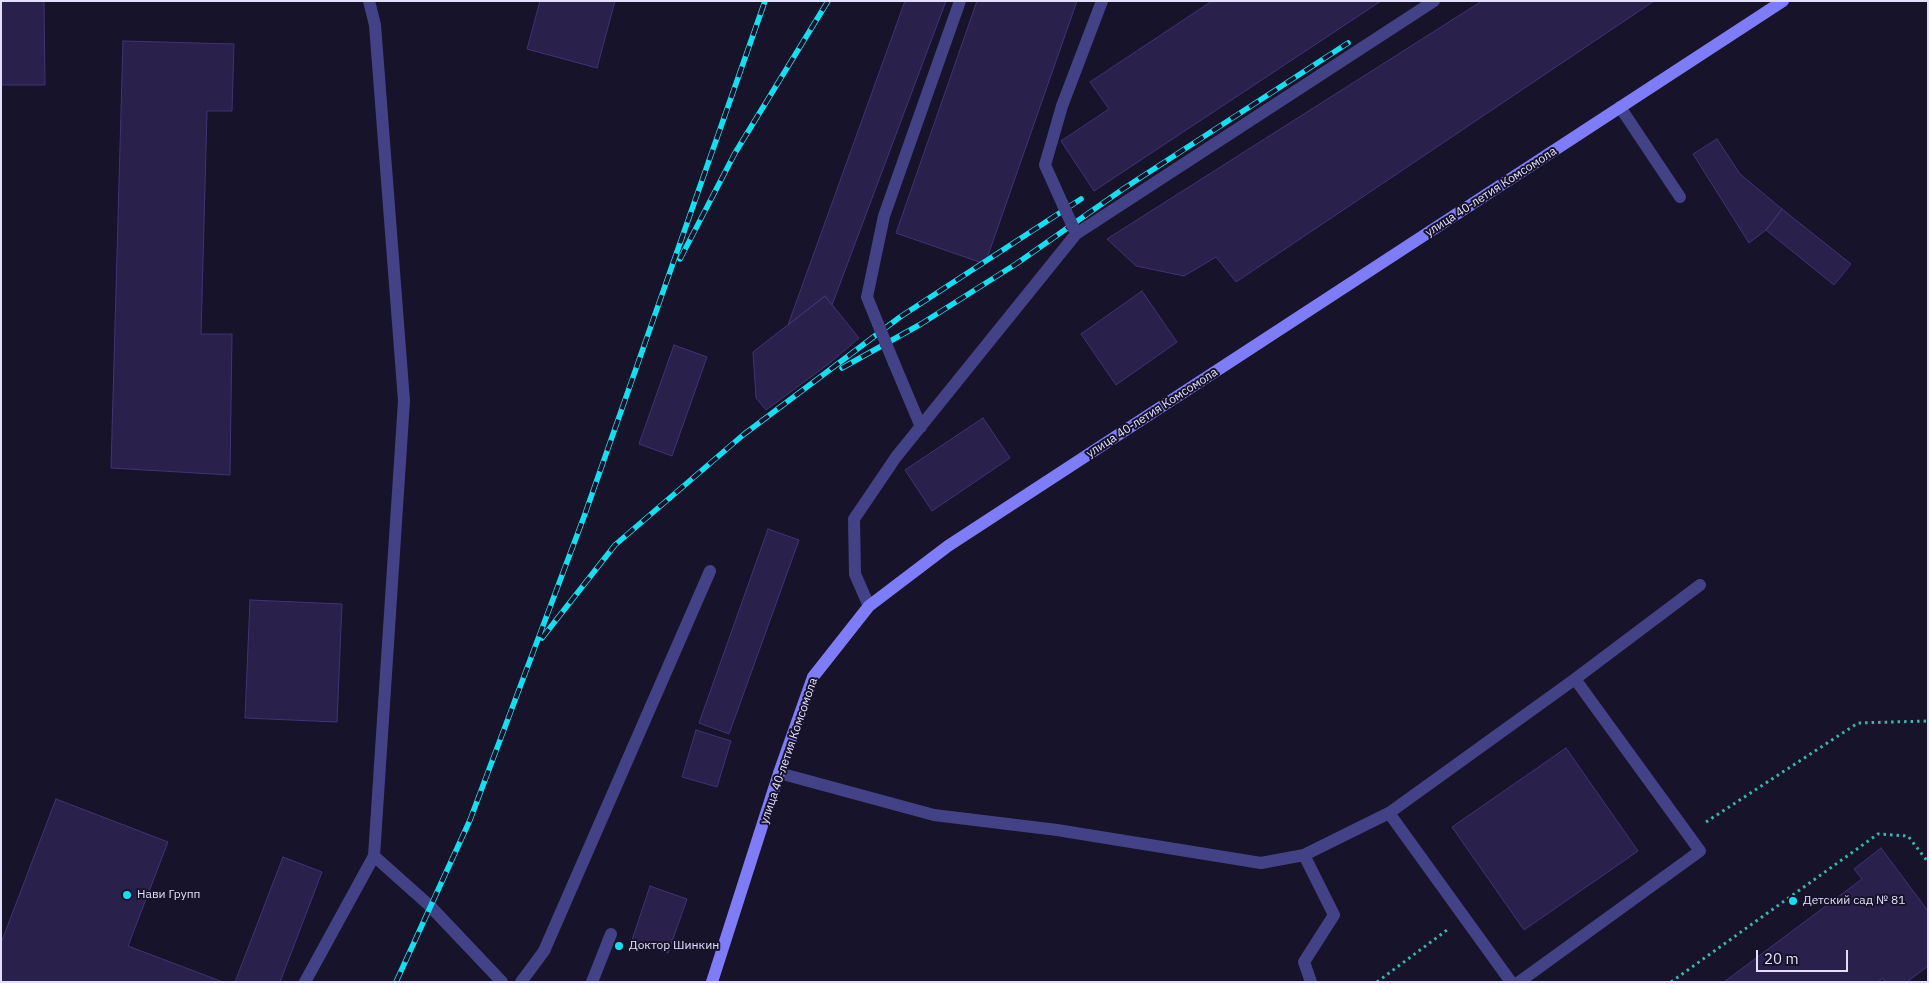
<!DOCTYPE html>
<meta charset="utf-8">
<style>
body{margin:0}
#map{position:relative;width:1929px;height:983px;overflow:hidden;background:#17132b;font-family:"IBM Plex Sans",sans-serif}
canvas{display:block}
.frame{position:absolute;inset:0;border:2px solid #e2dffd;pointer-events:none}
.scale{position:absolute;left:1756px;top:950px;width:92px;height:22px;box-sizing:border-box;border:2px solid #e2dffd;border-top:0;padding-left:6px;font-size:15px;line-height:18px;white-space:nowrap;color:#e2dffd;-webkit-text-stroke:4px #17132b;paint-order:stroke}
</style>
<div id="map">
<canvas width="1929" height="983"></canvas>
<div class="frame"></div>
<div class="scale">20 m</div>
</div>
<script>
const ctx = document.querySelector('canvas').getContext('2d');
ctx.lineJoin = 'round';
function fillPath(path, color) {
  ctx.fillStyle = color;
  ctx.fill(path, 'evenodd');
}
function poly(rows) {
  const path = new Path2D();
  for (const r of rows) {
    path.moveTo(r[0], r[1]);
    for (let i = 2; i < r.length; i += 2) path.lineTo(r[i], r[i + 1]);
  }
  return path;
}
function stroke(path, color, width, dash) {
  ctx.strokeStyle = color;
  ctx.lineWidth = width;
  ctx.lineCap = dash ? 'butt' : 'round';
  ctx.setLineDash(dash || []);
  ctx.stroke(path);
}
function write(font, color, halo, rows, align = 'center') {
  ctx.font = font + ' "IBM Plex Sans",sans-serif';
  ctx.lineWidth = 4;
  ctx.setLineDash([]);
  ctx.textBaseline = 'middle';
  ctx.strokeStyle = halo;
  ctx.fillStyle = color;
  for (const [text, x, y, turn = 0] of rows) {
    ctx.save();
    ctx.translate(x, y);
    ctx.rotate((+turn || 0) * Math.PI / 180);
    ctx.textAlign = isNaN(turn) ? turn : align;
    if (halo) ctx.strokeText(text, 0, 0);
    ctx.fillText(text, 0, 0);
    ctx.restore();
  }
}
const building = poly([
 [1,1,44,1,45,85,1,85,1,1],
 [540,1,615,1,597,68,527,49,540,1],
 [905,1,946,1,832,305,825,296,788,325,905,1],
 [977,1,1077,1,985,264,896,233,977,1],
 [1212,1,1381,1,1094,191,1061,141,1109,109,1090,82,1212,1],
 [1482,1,1654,1,1236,282,1216,257,1184,276,1136,266,1107,239,1482,1],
 [123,41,234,44,232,111,207,111,201,334,232,334,230,475,111,468,123,41],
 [1717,139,1740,174,1782,209,1766,230,1749,243,1693,154,1717,139],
 [1782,209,1851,264,1834,285,1766,230,1782,209],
 [1142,291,1177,342,1116,385,1081,334,1142,291],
 [825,296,859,338,831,362,766,410,756,398,753,352,825,296],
 [674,345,707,357,672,456,639,444,674,345],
 [983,418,1010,458,932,511,905,470,983,418],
 [768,529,799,540,729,734,699,723,768,529],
 [250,600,342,604,337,722,245,718,250,600],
 [696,730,731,741,717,787,682,777,696,730],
 [1566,748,1638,851,1524,930,1452,827,1566,748],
 [56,799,168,842,128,946,223,982,1,982,1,943,56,799],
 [1881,848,1928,911,1928,966,1907,982,1885,982,1883,978,1878,982,1724,982,1862,879,1854,869,1881,848],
 [283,857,322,872,280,982,235,982,283,857],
 [650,886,687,899,668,953,632,940,650,886]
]);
const path = poly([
 [1706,822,1858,723,1928,721],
 [1377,982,1447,930],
 [1671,982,1878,834,1908,836,1928,862]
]);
const lane = poly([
 [369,1,375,25,404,401,374,856,430,906,502,982],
 [1620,107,1680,197],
 [1063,205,1045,165,1062,106,1102,1],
 [878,324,867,297,884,216,960,1],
 [894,363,921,427],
 [869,606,855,574,854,519,896,457,1076,234,1434,1],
 [1575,679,1700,585],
 [779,773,934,815,1057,830,1261,863,1304,855,1389,813],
 [1304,855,1334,915,1304,962,1311,982],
 [305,982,374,856],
 [521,982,544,951,710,571],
 [592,982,611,934],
 [1511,982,1389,813,1575,679,1700,851,1519,982]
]);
const secondary = poly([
 [712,982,779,773,813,677,869,606,948,546,1783,1]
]);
const rail = poly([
 [680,259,735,153,828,1],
 [842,368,921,324,1016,264,1123,189,1348,43],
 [542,638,615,545,743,435,900,317,1081,199],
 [396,982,470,820,585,514,765,1]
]);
const laneBridge = poly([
 [1063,205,1075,231],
 [878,324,894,363]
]);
const markers = [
 [127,895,5,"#18ddf0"],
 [1793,901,5,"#18ddf0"],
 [619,946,5,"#18ddf0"]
];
const streetNames = [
 ["улица 40-летия Комсомола",1491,192,-33],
 ["улица 40-летия Комсомола",1152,413,-33],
 ["улица 40-летия Комсомола",789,751,-71]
];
const poiNames = [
 ["Нави Групп",137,895],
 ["Детский сад № 81",1803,901],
 ["Доктор Шинкин",629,946]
];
fillPath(building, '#29204b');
stroke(building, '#403475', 1);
stroke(path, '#39b7ae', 3, [2.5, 4]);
stroke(lane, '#444287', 12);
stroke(secondary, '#7e7df7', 12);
stroke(rail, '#18ddf0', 5.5);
stroke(rail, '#17132b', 4, [11]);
stroke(laneBridge, '#444287', 12);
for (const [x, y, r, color] of markers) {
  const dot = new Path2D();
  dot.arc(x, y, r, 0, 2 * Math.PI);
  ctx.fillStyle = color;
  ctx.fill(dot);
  stroke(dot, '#17132b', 2);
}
write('12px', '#e2dffd', '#17132b', streetNames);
write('12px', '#e2dffd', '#17132b', poiNames, 'left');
</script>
